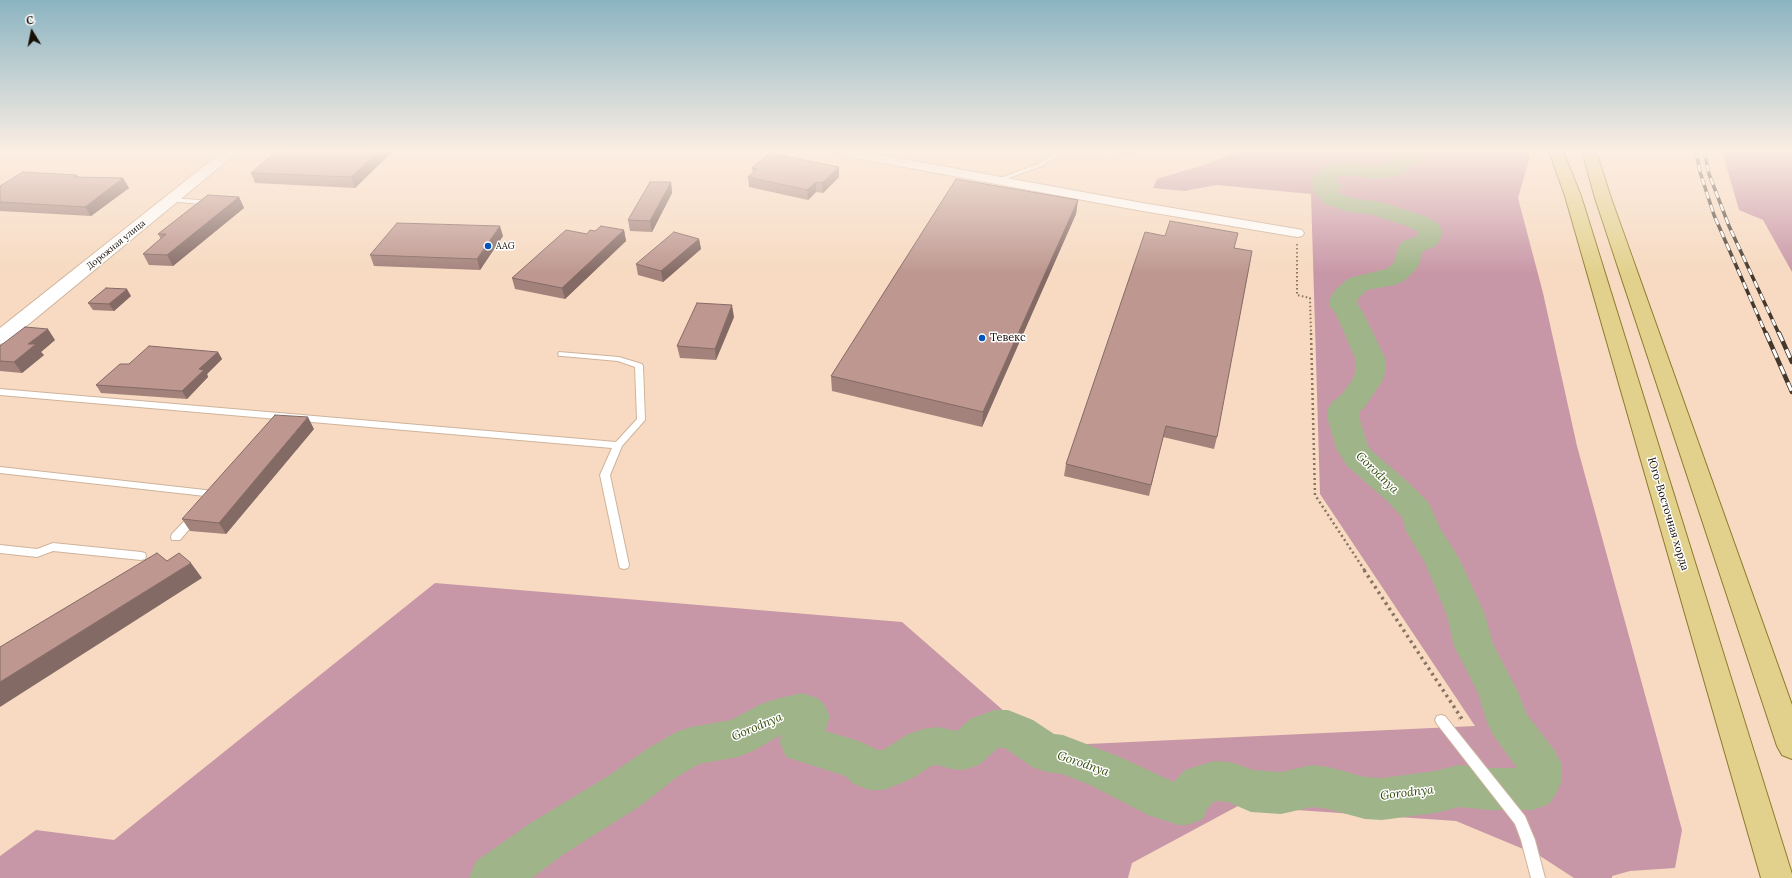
<!DOCTYPE html>
<meta charset="utf-8">
<style>
body{margin:0}
#map{position:relative;width:1792px;height:878px;overflow:hidden;background:#f7dac1;font-family:Lora,serif}
canvas{display:block}
.north{position:absolute;left:12px;top:12px;width:40px;height:40px;-webkit-text-stroke:3px #fff;paint-order:stroke;rotate:350deg;font-size:11px;font-weight:700;line-height:16px;text-align:center;color:#170e06}
.north::after{content:'';display:block;margin:auto;width:14px;height:18px;background:#170e06;clip-path:polygon(50% 0,100% 100%,50% 72%,0 100%)}
</style>
<div id="map">
<canvas width="1792" height="878"></canvas>
<div class="north">С</div>
</div>
<script>
const ctx = document.querySelector('canvas').getContext('2d');
ctx.lineJoin = 'round';
function fillPath(path, color) {
  ctx.fillStyle = color;
  ctx.fill(path, 'evenodd');
}
function poly(rows) {
  const path = new Path2D();
  for (const r of rows) {
    path.moveTo(r[0], r[1]);
    for (let i = 2; i < r.length; i += 2) path.lineTo(r[i], r[i + 1]);
  }
  return path;
}
function stroke(path, color, width, dash) {
  ctx.strokeStyle = color;
  ctx.lineWidth = width;
  ctx.lineCap = dash ? 'butt' : 'round';
  ctx.setLineDash(dash || []);
  ctx.stroke(path);
}
function write(font, color, halo, rows, align = 'center') {
  ctx.font = font + ' Lora,serif';
  ctx.lineWidth = 3;
  ctx.setLineDash([]);
  ctx.textBaseline = 'middle';
  ctx.strokeStyle = halo;
  ctx.fillStyle = color;
  for (const [text, x, y, turn = 0] of rows) {
    ctx.save();
    ctx.translate(x, y);
    ctx.rotate((+turn || 0) * Math.PI / 180);
    ctx.textAlign = isNaN(turn) ? turn : align;
    if (halo) ctx.strokeText(text, 0, 0);
    ctx.fillText(text, 0, 0);
    ctx.restore();
  }
}
const forest = poly([
 [1237,151,1528,151,1530,157,1518,198,1543,293,1577,446,1682,830,1675,868,1630,871,1612,876,1612,878,1574,878,1540,856,1456,821,1238,806,1132,863,1128,878,0,878,0,856,36,830,114,840,435,583,902,622,1044,746,1475,726,1320,494,1311,194,1217,185,1184,191,1153,188,1157,179,1210,163],
 [1722,151,1792,151,1792,272,1763,220,1739,210]
]);
const water = poly([
 [1318,177,1329,177,1341,185,1342,188,1332,193,1317,189,1313,182]
]);
const river = poly([
 [1400,151,1422,151,1426,156,1423,161,1409,165,1403,175,1371,179,1354,175,1340,176,1334,181,1336,189,1341,194,1353,198,1381,202,1425,216,1438,223,1441,228,1442,236,1436,246,1423,251,1418,267,1404,281,1395,285,1367,290,1357,300,1357,304,1363,312,1385,358,1386,369,1383,380,1364,408,1359,412,1360,420,1368,446,1371,450,1410,484,1429,503,1440,528,1460,560,1485,615,1493,644,1518,692,1526,713,1555,751,1562,765,1562,780,1556,794,1549,804,1533,810,1490,810,1459,807,1435,813,1382,820,1365,819,1328,809,1312,807,1281,814,1251,812,1228,802,1215,801,1207,809,1203,819,1187,825,1178,825,1148,815,1090,785,1062,774,1047,772,1032,767,1005,748,998,748,979,765,964,770,951,769,938,765,931,766,913,778,899,784,884,790,869,790,854,784,845,776,786,757,780,743,781,735,753,751,738,757,699,764,677,777,640,806,564,854,532,878,469,878,476,861,532,822,608,776,647,749,676,732,691,727,731,720,761,704,776,699,802,693,817,698,824,704,830,717,825,731,859,741,878,750,883,750,908,734,923,729,938,727,957,731,970,719,994,710,1008,710,1033,720,1054,734,1063,735,1120,757,1174,782,1185,770,1214,761,1231,762,1253,770,1281,772,1312,765,1328,767,1365,777,1382,778,1435,771,1459,765,1490,768,1517,768,1493,735,1487,722,1478,693,1454,646,1447,615,1425,563,1406,531,1402,517,1386,500,1347,466,1336,448,1328,420,1328,409,1332,402,1342,394,1353,379,1356,369,1355,358,1336,314,1329,305,1329,300,1336,289,1349,278,1386,269,1393,264,1399,246,1403,241,1418,236,1417,231,1407,226,1370,214,1349,212,1325,204,1313,191,1312,180,1323,166,1329,164,1354,161,1371,165,1387,164,1390,156,1402,153,1400,151]
]);
const pathFar2 = poly([
 [1297,244,1297,295,1310,298,1311,334]
]);
const pathFar1 = poly([
 [1311,333,1315,495,1365,571]
]);
const path = poly([
 [1364,570,1462,719,1458,719]
]);
const service = poly([
 [1058,151,1136,151,1133,153,1059,155,1042,166,1000,181,995,180,1038,164,1058,151],
 [171,198,211,201,214,203,211,205,169,201,169,199,171,198],
 [559,352,619,357,642,364,643,366,645,420,622,446,610,475,629,565,628,568,624,569,620,568,619,565,600,475,612,448,0,395,0,389,616,442,637,419,635,367,618,361,562,356,559,356,558,354,559,352],
 [0,467,214,491,217,492,219,494,217,496,214,497,0,473,0,467],
 [194,513,197,514,199,517,197,520,180,540,172,540,171,537,172,534,191,514,194,513],
 [53,543,141,552,145,553,146,556,145,559,141,560,53,551,37,557,0,553,0,545,37,549,53,543],
 [1441,715,1445,716,1525,816,1535,840,1545,878,1531,878,1521,840,1515,824,1437,724,1435,720,1437,716,1441,715]
]);
const minor = poly([
 [834,151,860,151,1137,202,1297,229,1302,230,1304,233,1302,236,1297,237,1137,210,840,155,836,154,834,151]
]);
const secondary = poly([
 [223,151,239,151,7,342,0,344,0,328,223,151]
]);
const primary = poly([
 [1549,151,1563,151,1581,196,1792,874,1792,878,1761,878,1565,196,1549,151],
 [1582,151,1596,151,1611,198,1792,705,1792,759,1782,755,1777,746,1595,198,1582,151]
]);
const railFar1 = poly([
 [1696,151,1700,172,1714,215,1766,334],
 [1704,151,1709,174,1729,226,1779,334]
]);
const rail = poly([
 [1766,333,1792,392],
 [1779,333,1792,362]
]);
const wall = poly([
 [277,151,393,151,355,188,255,183,251,173],
 [839,167,839,177,823,193,816,192,808,200,749,187,748,177,753,173,752,168],
 [77,175,79,177,123,178,129,188,91,216,0,211,0,186],
 [671,182,672,193,652,232,630,231,628,220],
 [239,197,244,208,173,266,149,265,143,254,161,239,158,234],
 [1078,200,1076,214,982,427,832,391,831,376],
 [624,230,626,241,565,299,515,289,512,278,587,234,595,231],
 [503,236,480,270,374,266,370,255],
 [699,239,701,249,663,282,638,275,636,264],
 [1234,248,1217,437,1214,449,1163,437,1149,496,1064,476,1066,464],
 [131,296,114,311,93,310,88,303],
 [734,317,716,360,680,358,677,346],
 [55,340,41,352,44,355,22,373,0,371,0,346],
 [218,352,222,359,207,374,208,377,187,399,101,393,96,385,129,364],
 [314,429,226,534,190,531,182,519]
]);
const shadedWall = poly([
 [379,151,393,151,355,188,351,177],
 [839,167,839,177,823,193,822,183],
 [123,178,129,188,91,216,85,207],
 [671,182,672,193,652,232,650,221],
 [816,182,816,192,808,200,807,190],
 [239,197,244,208,173,266,167,255],
 [1078,200,1076,214,982,427,983,412],
 [500,226,503,236,480,270,477,259],
 [624,230,626,241,565,299,562,288],
 [699,239,701,249,663,282,661,271],
 [127,289,131,296,114,311,109,304],
 [732,305,734,317,716,360,715,349],
 [48,329,55,340,41,352,44,355,22,373,14,362,28,344],
 [218,352,222,359,207,374,208,377,187,399,182,391,199,369],
 [308,417,314,429,226,534,219,523],
 [191,563,202,578,0,707,0,682]
]);
const building = poly([
 [277,151,379,151,351,177,251,173,277,151],
 [770,153,839,167,822,183,816,182,807,190,748,177,757,169,752,168,770,153],
 [23,172,77,175,74,177,123,178,85,207,0,202,0,186,23,172],
 [956,179,1078,200,983,412,831,376,956,179],
 [650,182,671,182,650,221,628,220,650,182],
 [208,195,239,197,167,255,143,254,166,234,158,234,208,195],
 [1170,221,1238,233,1234,248,1252,251,1217,437,1166,426,1151,485,1066,464,1145,232,1165,236,1170,221],
 [397,223,500,226,477,259,370,255,397,223],
 [601,226,624,230,562,288,512,278,566,230,587,234,590,230,595,231,601,226],
 [674,232,699,239,661,271,636,264,674,232],
 [106,288,127,289,109,304,88,303,106,288],
 [697,303,732,305,715,349,677,346,697,303],
 [25,327,48,329,28,344,36,344,14,362,0,361,0,346,25,327],
 [149,346,218,352,199,369,204,370,182,391,96,385,120,364,129,364,149,346],
 [275,415,308,417,219,523,182,519,275,415],
 [157,553,167,561,179,553,191,563,0,682,0,647,157,553]
]);
const markers = [
 [488,246,4,"#0454bd"],
 [982,338,4,"#0454bd"]
];
const farStreetnames = [
 ["Дорожная улица",116,245,-39]
];
const farPoinames = [
 ["AAG",496,246]
];
const poiNames = [
 ["Тевекс",990,338]
];
const streetNames = [
 ["Юго-Восточная хорда",1668,514,73]
];
const waterNames = [
 ["Gorodnya",1377,473,44],
 ["Gorodnya",757,727,-23],
 ["Gorodnya",1083,764,19],
 ["Gorodnya",1407,793,-7]
];
fillPath(forest, '#c897a7');
fillPath(water, '#a0b48a');
fillPath(river, '#a0b48a');
stroke(service, '#cfb39b', 2);
stroke(minor, '#cfb39b', 2);
stroke(secondary, '#cfb39b', 2);
stroke(primary, '#8f792c', 2);
stroke(pathFar2, '#867362', 2, [1.5, 2.5]);
stroke(pathFar1, '#867362', 2.5, [2, 3]);
stroke(path, '#867362', 3.5, [2.5, 4]);
fillPath(service, '#fff');
fillPath(minor, '#fff');
fillPath(secondary, '#fff');
fillPath(primary, '#e2d18c');
stroke(railFar1, '#44372c', 3.5);
stroke(rail, '#44372c', 4.5);
stroke(railFar1, '#fff', 2.5, [7]);
stroke(rail, '#fff', 3, [9]);
fillPath(wall, '#a3827c');
fillPath(shadedWall, '#846a65');
fillPath(building, '#bd9790');
stroke(building, '#846a65', 1);
const sky = ctx.createLinearGradient(0, 0, 0, 274);
sky.addColorStop(0, '#8bb4c2');
sky.addColorStop(0.55, '#fbeee3');
sky.addColorStop(1, '#fbeee300');
ctx.fillStyle = sky;
ctx.fillRect(0, 0, 1792, 274);
for (const [x, y, r, color] of markers) {
  const dot = new Path2D();
  dot.arc(x, y, r, 0, 2 * Math.PI);
  ctx.fillStyle = color;
  ctx.fill(dot);
  stroke(dot, '#fff', 1.5);
}
write('9px', '#170e06', '#fff', farStreetnames);
write('9px', '#170e06', '#fff', farPoinames, 'left');
write('11px', '#170e06', '#fff', poiNames, 'left');
write('11px', '#170e06', '#fff', streetNames);
write('italic 12px', '#344b0a', '#fff', waterNames);
</script>
